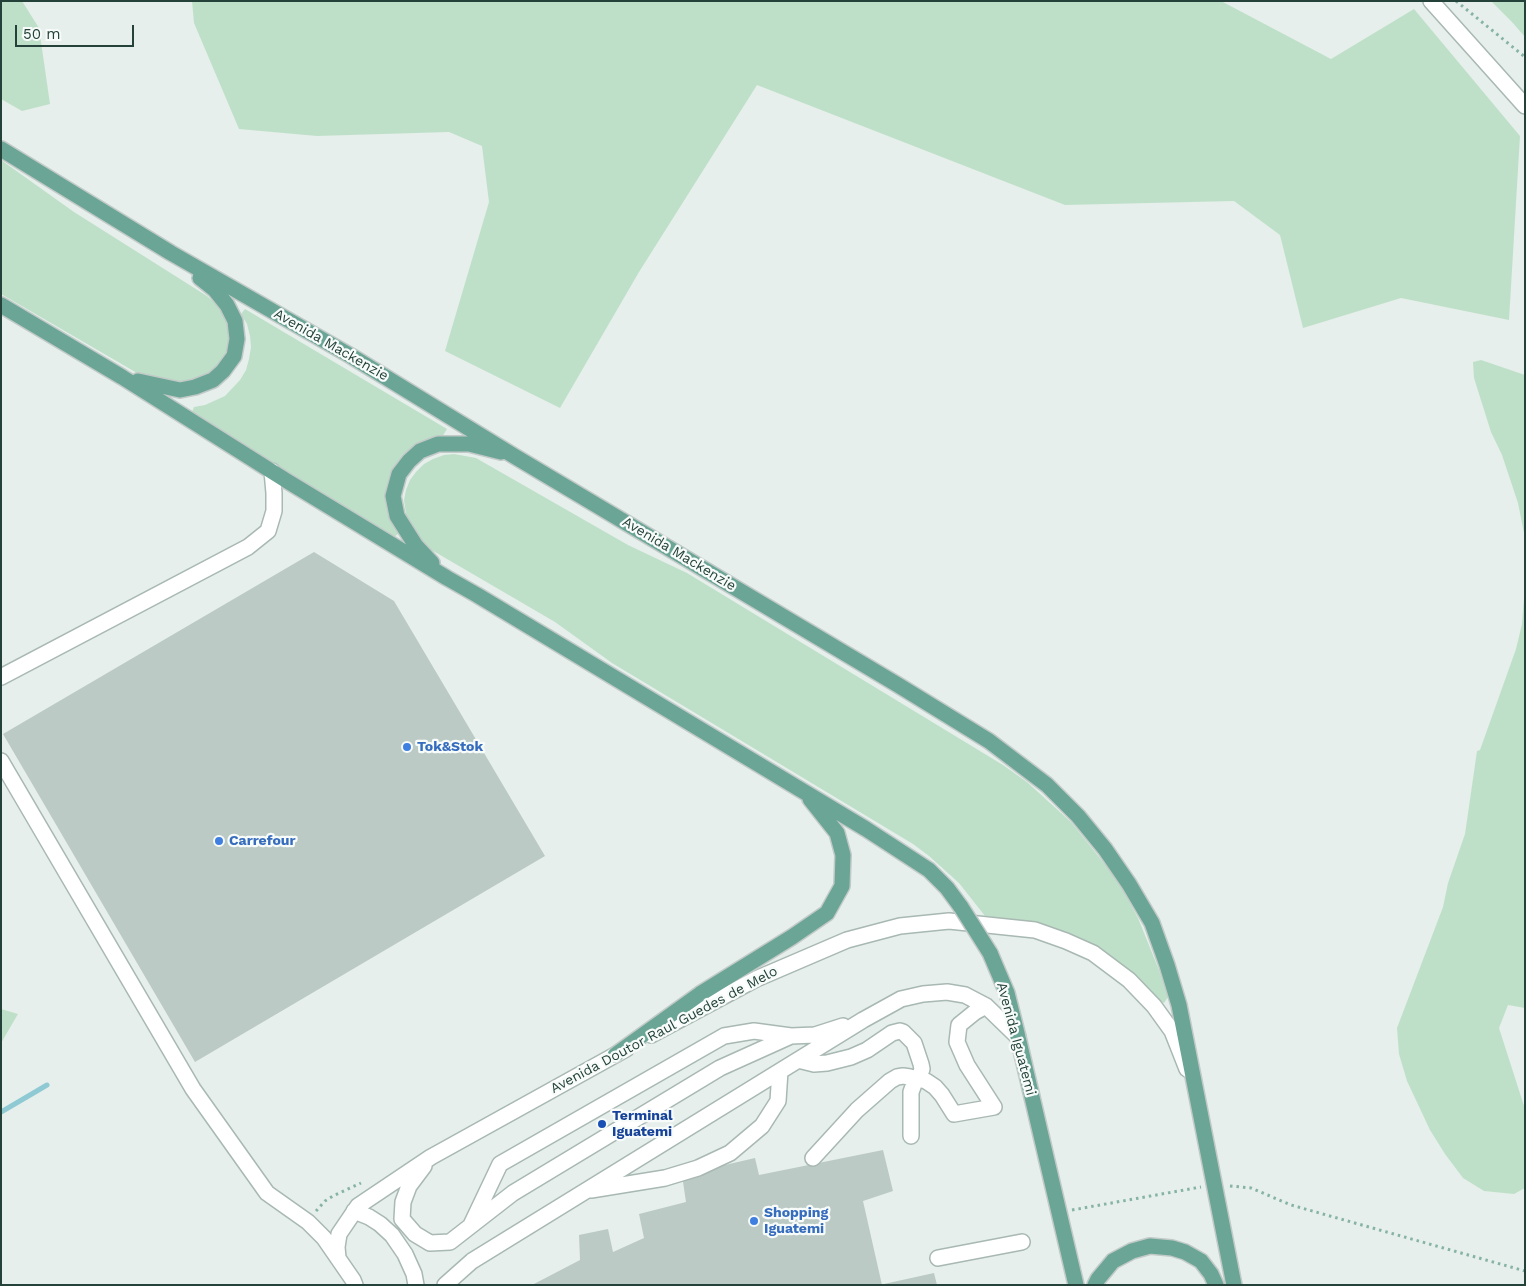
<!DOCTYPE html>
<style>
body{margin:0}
#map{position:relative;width:1526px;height:1286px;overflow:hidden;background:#e6efeb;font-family:"Work Sans",sans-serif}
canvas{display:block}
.frame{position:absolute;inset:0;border:2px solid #24423a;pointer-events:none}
.scale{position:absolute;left:15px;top:25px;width:119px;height:22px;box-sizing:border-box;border:2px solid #24423a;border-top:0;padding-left:6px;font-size:15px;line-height:18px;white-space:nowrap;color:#24423a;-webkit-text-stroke:4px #f7fbf9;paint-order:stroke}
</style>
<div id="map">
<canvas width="1526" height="1286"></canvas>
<div class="frame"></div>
<div class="scale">50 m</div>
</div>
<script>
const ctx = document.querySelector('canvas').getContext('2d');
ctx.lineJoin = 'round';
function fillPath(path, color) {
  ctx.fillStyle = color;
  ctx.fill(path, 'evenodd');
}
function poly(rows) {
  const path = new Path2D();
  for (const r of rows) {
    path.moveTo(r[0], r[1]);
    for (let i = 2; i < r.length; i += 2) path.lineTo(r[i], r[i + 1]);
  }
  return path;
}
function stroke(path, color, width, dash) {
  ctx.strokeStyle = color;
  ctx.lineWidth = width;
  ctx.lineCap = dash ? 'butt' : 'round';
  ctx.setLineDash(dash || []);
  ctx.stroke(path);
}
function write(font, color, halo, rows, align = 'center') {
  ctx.font = font + ' "Work Sans",sans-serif';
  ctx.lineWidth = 4.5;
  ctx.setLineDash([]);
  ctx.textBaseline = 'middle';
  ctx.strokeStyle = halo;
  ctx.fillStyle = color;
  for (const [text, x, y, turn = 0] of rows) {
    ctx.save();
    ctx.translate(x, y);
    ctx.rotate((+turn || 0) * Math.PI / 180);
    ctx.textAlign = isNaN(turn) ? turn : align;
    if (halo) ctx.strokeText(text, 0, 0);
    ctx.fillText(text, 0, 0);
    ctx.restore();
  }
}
const green = poly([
 [1,1,22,1,39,28,50,104,22,111,1,99],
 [192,1,1221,1,1331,59,1414,9,1520,136,1509,320,1401,298,1303,328,1280,235,1234,201,1065,205,757,85,639,272,560,408,445,351,489,202,482,146,449,132,317,136,239,129,194,23],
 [1491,1,1525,1,1525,37,1512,22],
 [1,160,74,212,207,296,215,303,221,311,226,320,228,330,229,340,227,350,218,368,191,385,160,383,137,373,1,294],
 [245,309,447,429,442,437,421,443,411,448,402,455,390,474,385,494,386,505,388,515,398,534,394,537,191,415,194,407,205,405,225,396,240,380,246,370,249,359,251,347,250,336,247,324,241,314],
 [1481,360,1525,375,1525,538,1518,503,1502,455,1491,432,1474,378,1473,362],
 [454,454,476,458,628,545,687,573,1003,765,1027,782,1071,822,1108,868,1124,892,1138,918,1159,970,1168,997,1164,1003,1160,1001,1152,992,1135,977,1033,924,1009,919,985,916,959,883,929,856,913,844,612,663,555,622,423,545,407,520,404,500,406,490,410,480,416,472,424,464,433,459,444,455],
 [1525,585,1525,1008,1508,1005,1499,1028,1525,1109,1525,1188,1514,1194,1484,1191,1463,1178,1445,1154,1430,1130,1407,1081,1399,1054,1397,1028,1443,907,1448,883,1465,834,1477,751,1480,750,1516,649,1522,624],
 [1,1009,18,1014,1,1043]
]);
const stream = poly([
 [1,1112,47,1085]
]);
const building = poly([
 [314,552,394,601,545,856,195,1062,3,734],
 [883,1150,893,1191,863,1201,882,1285,532,1285,580,1260,579,1235,608,1229,613,1252,644,1238,639,1214,686,1202,682,1175,755,1158,759,1175],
 [934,1273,937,1285,884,1285,884,1284]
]);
const path = poly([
 [1456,1,1525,57],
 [1230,1186,1251,1188,1291,1205,1525,1271],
 [1072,1210,1201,1187],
 [316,1211,325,1201,333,1196,361,1183]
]);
const minor = poly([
 [1431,1,1525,106],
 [1,677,248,547,268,531,274,511,274,493,272,471],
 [1,761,193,1089,267,1193,308,1222,324,1238,353,1280,355,1285],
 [651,1035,756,979,847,940,900,926,949,921,1035,930,1066,941,1093,953,1129,980,1154,1006,1172,1031,1187,1069],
 [798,1060,814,1064,827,1063,851,1057,867,1050,892,1033,900,1031,903,1032,914,1043,921,1064,922,1069,920,1075,914,1084,911,1092,911,1136],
 [813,1158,857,1110,890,1081,897,1077,903,1076,910,1077,926,1081,935,1087,942,1095,954,1114,994,1107,967,1065,957,1042,959,1025,975,1012,986,1006],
 [424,1166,409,1186,403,1202,402,1219,415,1234,430,1243,450,1242,513,1193,720,1068,791,1036,815,1035,843,1026],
 [591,1190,665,1178,698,1168,730,1153,762,1126,778,1101,780,1071],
 [354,1211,369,1217,380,1224,392,1235,405,1254,414,1274,416,1285],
 [471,1225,500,1164,724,1036,754,1031,791,1036],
 [338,1258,337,1247,339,1234,358,1206,431,1157,626,1049],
 [938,1258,1022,1242],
 [445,1285,472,1261,863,1020,901,999,923,994,947,992,965,995,986,1006,1018,1037]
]);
const major = poly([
 [1,149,171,253,351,356,514,456,898,685,989,741,1047,785,1078,816,1105,849,1129,884,1152,923,1167,965,1179,1005,1234,1285],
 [1,305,122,377,287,481,447,578,477,595,866,829,929,870,947,888,961,907],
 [138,381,180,390,195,387,213,380,223,371,234,356,237,339,235,321,227,305,215,290,200,278],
 [432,563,416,546,397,516,393,496,399,474,409,461,420,451,438,444,469,444,501,452],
 [990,953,1007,993,1018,1037,1076,1285],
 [615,1055,700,994,792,937,827,913,842,886,843,855,837,833,810,799],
 [1095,1285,1098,1279,1113,1261,1132,1251,1150,1246,1172,1248,1185,1252,1201,1261,1211,1274,1216,1285]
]);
const majorBridge = poly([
 [961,907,990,953]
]);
const markers = [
 [407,747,5,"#3f7fe0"],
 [219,841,5,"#3f7fe0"],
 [602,1124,5,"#1a4fb4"],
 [754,1221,5,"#3f7fe0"]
];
const streetNames = [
 ["Avenida Mackenzie",331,345,30],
 ["Avenida Mackenzie",679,554,31],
 ["Avenida Doutor Raul Guedes de Melo",664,1030,-28],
 ["Avenida Iguatemi",1016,1039,75]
];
const shopNames = [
 ["Tok&Stok",417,747],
 ["Carrefour",229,841],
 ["Shopping",764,1213],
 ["Iguatemi",764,1229]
];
const transitNames = [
 ["Terminal",612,1116],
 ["Iguatemi",612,1132]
];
fillPath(green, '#bfe0c8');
stroke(stream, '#8ec9d4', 5);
fillPath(building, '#bbcac4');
stroke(minor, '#a8b8b2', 18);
stroke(major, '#c2cac8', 18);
stroke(path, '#86b3a5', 3, [2.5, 4]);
stroke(minor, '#fff', 15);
stroke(major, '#6aa596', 15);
stroke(majorBridge, '#c2cac8', 18, []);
stroke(majorBridge, '#6aa596', 15);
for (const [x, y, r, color] of markers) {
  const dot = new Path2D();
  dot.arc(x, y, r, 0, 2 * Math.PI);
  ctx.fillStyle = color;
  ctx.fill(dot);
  stroke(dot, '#f7fbf9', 2);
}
write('14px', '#24423a', '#f7fbf9', streetNames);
write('bold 14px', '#366cbe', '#f7fbf9', shopNames, 'left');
write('bold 14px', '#164399', '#f7fbf9', transitNames, 'left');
</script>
